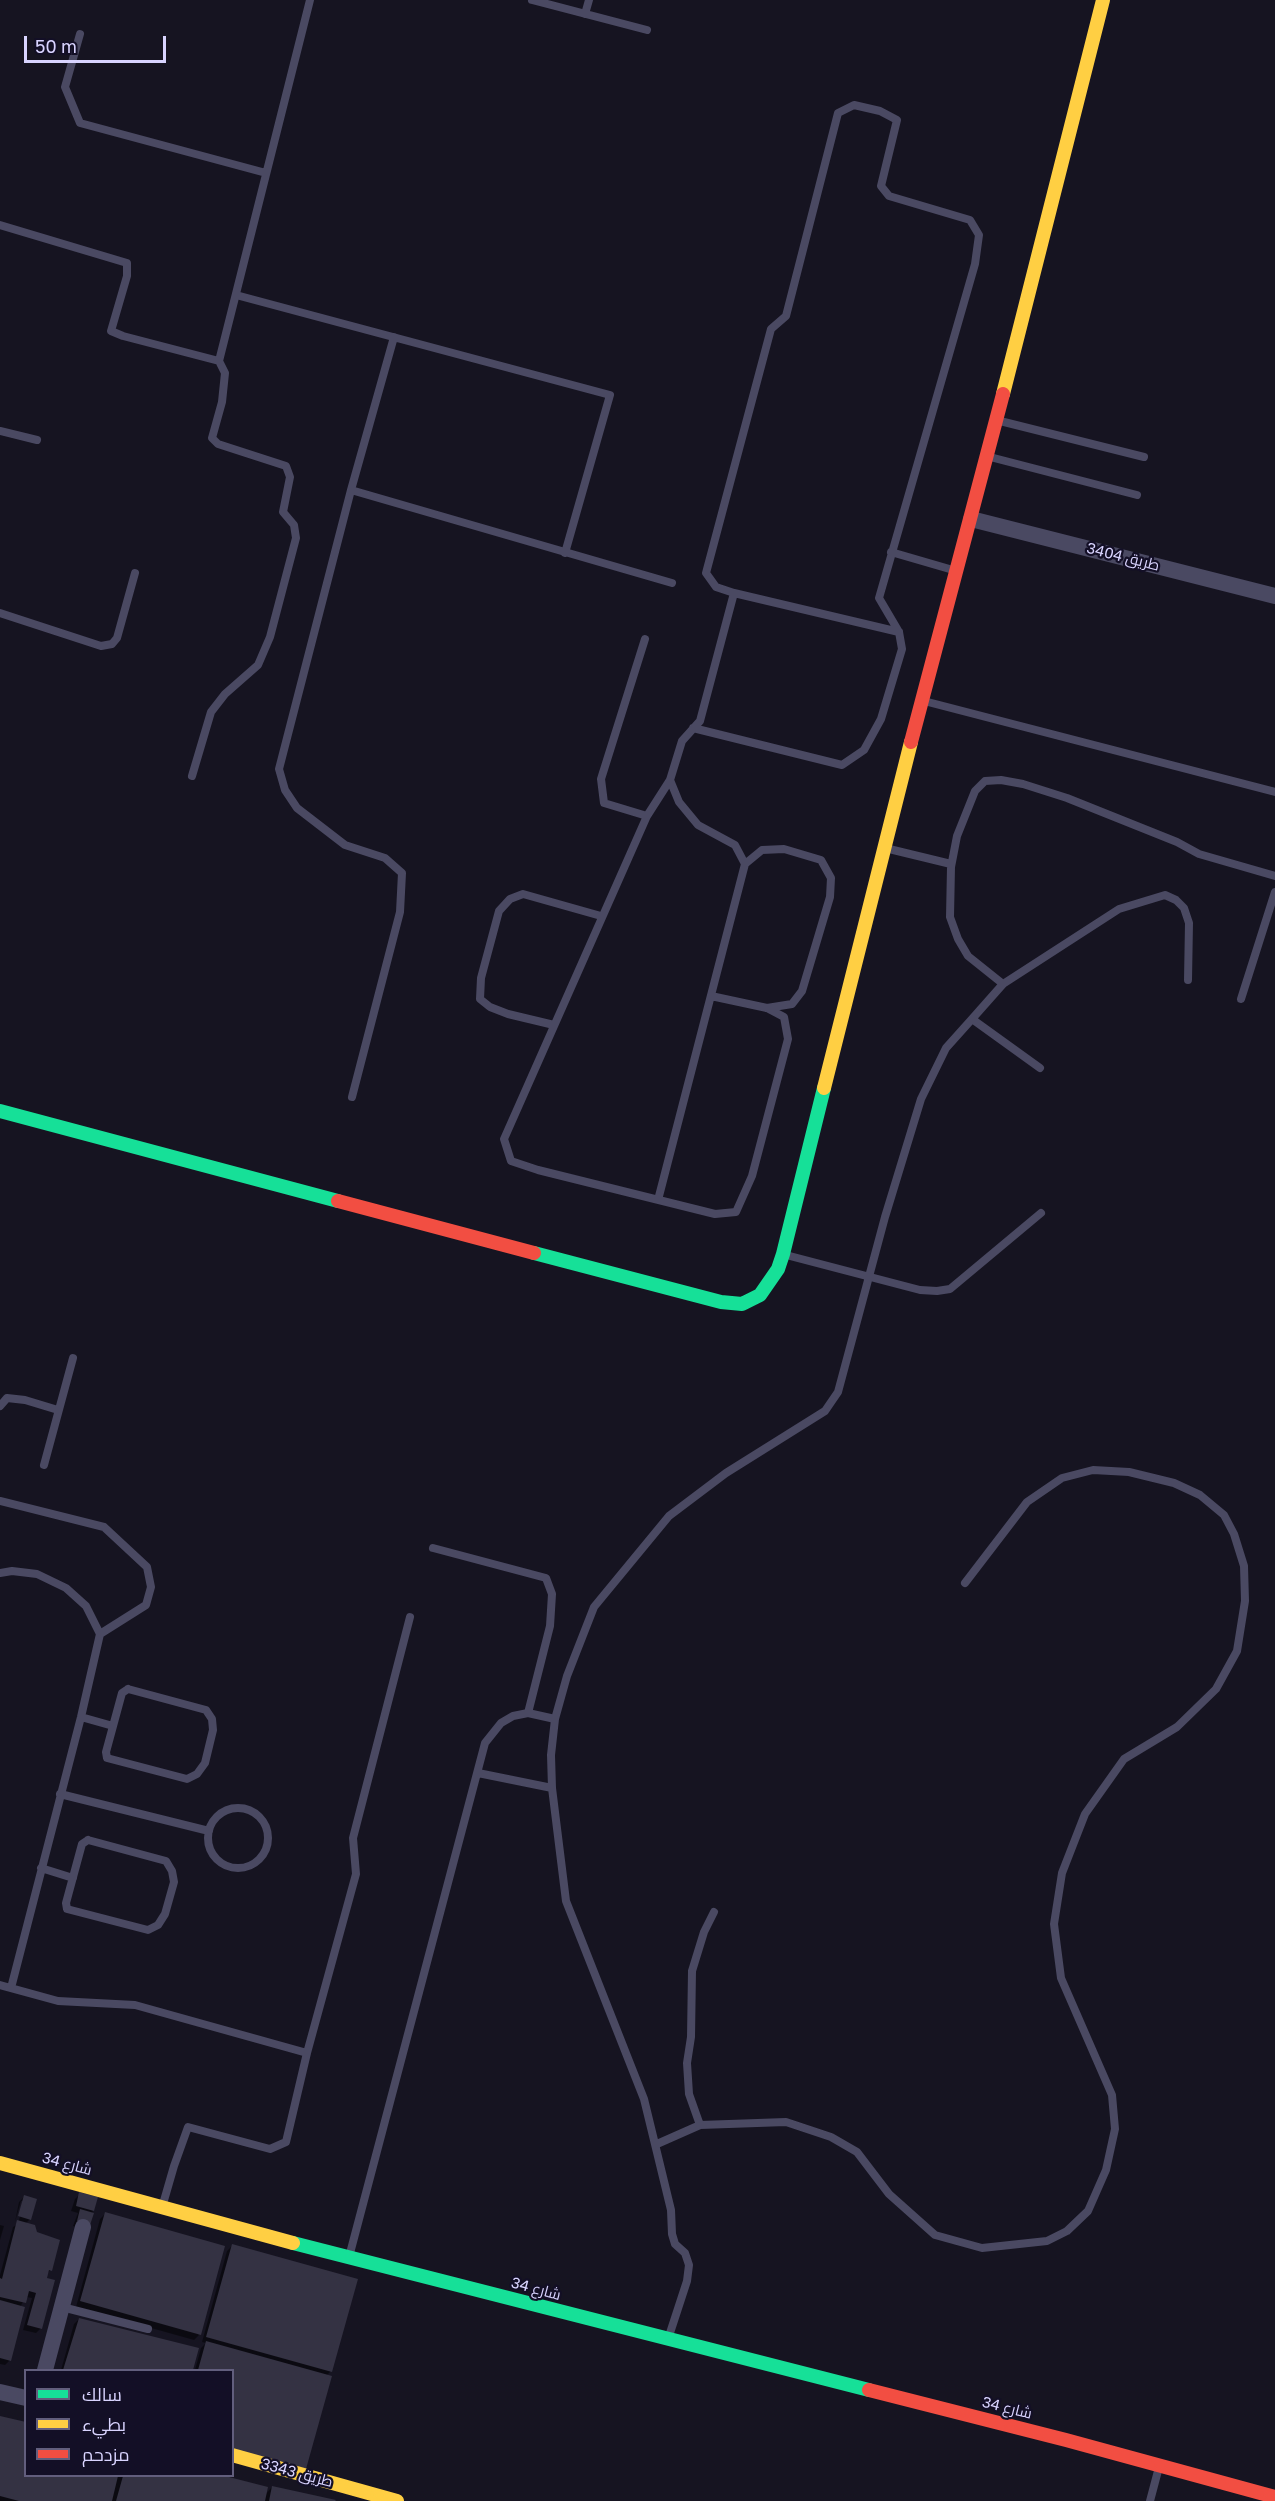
<!DOCTYPE html>
<meta charset="utf-8">
<style>
body{margin:0}
#map{position:relative;width:1275px;height:2501px;overflow:hidden;background:#161421;font-family:"Golos Text",Cairo,sans-serif}
canvas{display:block}
.legend{position:absolute;left:24px;top:2369px;width:210px;height:108px;box-sizing:border-box;background:#130f26;border:2px solid #625e7d;margin:0;padding:8px 10px;list-style:none;font-size:18px;color:#d9d4ff}
.legend li{display:flex;align-items:center;gap:12px;height:30px}
.legend b{width:30px;border:2px solid #625e7d}
.scale{position:absolute;left:24px;top:36px;width:142px;height:27px;box-sizing:border-box;border:3px solid #d9d4ff;border-top:0;padding-left:8px;font-size:18px;line-height:21px;white-space:nowrap;color:#d9d4ff;-webkit-text-stroke:4px #130f26;paint-order:stroke}
</style>
<div id="map">
<canvas width="1275" height="2501"></canvas>
<ul class="legend">
<li><b style="height:8px;background:#16e098"></b>سالك</li>
<li><b style="height:8px;background:#ffcf43"></b>بطيء</li>
<li><b style="height:8px;background:#f24e42"></b>مزدحم</li>
</ul>
<div class="scale">50 m</div>
</div>
<script>
const ctx = document.querySelector('canvas').getContext('2d');
ctx.lineJoin = 'round';
function fillPath(path, color) {
  ctx.fillStyle = color;
  ctx.fill(path, 'evenodd');
}
function poly(rows) {
  const path = new Path2D();
  for (const r of rows) {
    if (r.length === 3) {
      path.moveTo(r[0] + r[2], r[1]);
      path.arc(r[0], r[1], r[2], 0, 2 * Math.PI);
      continue;
    }
    path.moveTo(r[0], r[1]);
    for (let i = 2; i < r.length; i += 2) path.lineTo(r[i], r[i + 1]);
  }
  return path;
}
function stroke(path, color, width, dash) {
  ctx.strokeStyle = color;
  ctx.lineWidth = width;
  ctx.lineCap = dash ? 'butt' : 'round';
  ctx.setLineDash(dash || []);
  ctx.stroke(path);
}
function write(font, color, halo, rows, align = 'center') {
  ctx.font = font + ' "Golos Text",Cairo,sans-serif';
  ctx.lineWidth = 4.5;
  ctx.setLineDash([]);
  ctx.textBaseline = 'middle';
  ctx.strokeStyle = halo;
  ctx.fillStyle = color;
  for (const [text, x, y, turn = 0] of rows) {
    ctx.save();
    ctx.translate(x, y);
    ctx.rotate((+turn || 0) * Math.PI / 180);
    ctx.textAlign = isNaN(turn) ? turn : align;
    if (halo) ctx.strokeText(text, 0, 0);
    ctx.fillText(text, 0, 0);
    ctx.restore();
  }
}
const shadow = poly([
 [80,2194,93,2211,84,2229,73,2226,78,2213,71,2211,75,2199],
 [24,2197,30,2219,25,2224,50,2270,47,2274,41,2328,36,2333,23,2330,32,2298,26,2297,20,2307,10,2360,5,2365,0,2364,0,2275,13,2227,18,2224,24,2201,21,2201,15,2222,19,2202],
 [105,2214,199,2335,194,2340,76,2307,100,2219],
 [0,2225,4,2226,0,2240],
 [232,2246,356,2280,330,2372,326,2376,195,2370,201,2348,206,2343,202,2342,227,2251],
 [79,2319,197,2349,191,2370,61,2370,74,2324],
 [0,2417,26,2476,219,2476,267,2488,265,2495,272,2487,333,2501,0,2501]
]);
const building = poly([
 [79,2192,98,2197,94,2211,76,2206],
 [24,2195,37,2199,31,2220,18,2216],
 [80,2209,94,2213,90,2225,77,2221],
 [105,2212,225,2246,201,2335,80,2301],
 [17,2220,35,2225,37,2232,60,2240,52,2271,49,2270,47,2278,55,2280,42,2329,27,2325,36,2293,29,2291,26,2303,0,2297,0,2278,2,2279],
 [232,2244,358,2279,332,2372,206,2337],
 [0,2300,25,2307,11,2361,0,2358],
 [79,2318,199,2348,193,2370,63,2370],
 [206,2341,332,2376,306,2469,232,2449,232,2370,198,2370],
 [0,2416,26,2422,26,2476,118,2476,112,2501,19,2501,0,2496],
 [123,2476,225,2476,268,2487,265,2501,116,2501],
 [272,2486,336,2500,335,2501,269,2501]
]);
const lane = poly([
 [532,0,647,30],
 [585,14,589,0],
 [80,34,65,87,80,123,266,173],
 [0,225,127,263,127,276,111,331,123,336,219,361],
 [236,295,610,395,565,553],
 [1000,421,1144,457],
 [0,431,37,440],
 [990,457,1137,495],
 [351,490,672,583],
 [891,552,953,570],
 [0,613,101,646,112,644,117,638,135,573],
 [645,639,601,779,604,803,647,816],
 [924,701,1275,792],
 [693,728,842,765,864,750,881,719,902,649,899,632,879,598,975,264,979,235,970,220,889,196,881,186,897,120,880,111,854,105,838,113,786,316,771,329,706,573,716,587,734,593,899,632],
 [192,776,211,712,225,694,258,665,270,637,296,538,294,525,283,512,290,477,286,466,218,444,212,438,222,402,225,373,219,361,310,0],
 [670,780,679,802,698,825,735,845,745,864],
 [885,848,951,864],
 [1003,984,968,956,958,939,950,917,951,867,957,836,975,791,985,781,1001,780,1023,784,1067,798,1177,842,1199,854,1275,876],
 [711,996,767,1008,784,1017,788,1039,752,1176,736,1212,715,1214,538,1170,511,1161,504,1139,647,816,670,780,682,741,700,721,734,593],
 [1241,999,1275,892],
 [972,1019,1040,1068],
 [554,1025,508,1014,490,1007,480,999,481,978,499,911,510,899,523,894,601,916],
 [352,1097,400,912,402,873,385,858,345,845,297,808,285,790,279,769,351,490,394,337],
 [658,1200,745,864,762,850,784,849,821,860,831,878,830,897,802,991,792,1004,767,1008],
 [786,1255,920,1290,937,1291,950,1289,1041,1213],
 [0,1406,7,1398,25,1400,58,1410],
 [44,1465,73,1358],
 [0,1501,104,1527,147,1567,151,1587,146,1605,100,1634],
 [433,1548,546,1578,552,1594,550,1626,528,1713],
 [0,1573,12,1571,37,1574,66,1588,86,1606,100,1634,81,1717,11,1988],
 [128,1689,206,1710,212,1719,213,1730,205,1763,197,1774,187,1779,107,1758,106,1752,122,1693,128,1689],
 [81,1717,113,1726],
 [478,1773,552,1788],
 [60,1794,209,1831],
 [238,1838,30],
 [88,1840,166,1861,172,1871,174,1882,165,1914,158,1925,148,1930,67,1909,66,1903,82,1844,88,1840],
 [41,1868,73,1878],
 [0,1985,58,2001,135,2005,307,2053],
 [700,2125,689,2094,687,2063,691,2037,692,1971,704,1932,714,1912],
 [657,2144,700,2125,786,2122,831,2137,857,2152,889,2194,935,2235,982,2248,1047,2241,1067,2231,1088,2211,1106,2170,1115,2129,1112,2095,1061,1978,1054,1924,1062,1873,1085,1814,1124,1759,1177,1727,1216,1689,1237,1651,1245,1601,1244,1566,1234,1534,1224,1515,1200,1495,1174,1483,1129,1472,1093,1470,1062,1478,1027,1502,965,1583],
 [163,2204,174,2166,188,2127,270,2149,286,2142,307,2053,356,1874,353,1838,410,1617],
 [349,2257,485,1743,501,1723,513,1716,528,1713,555,1719],
 [62,2307,148,2329],
 [669,2336,687,2281,689,2265,685,2253,675,2244,672,2234,671,2210,644,2099,566,1901,552,1788,551,1755,555,1719,567,1676,594,1607,669,1516,726,1473,825,1411,838,1392,885,1217,921,1099,946,1048,972,1019,1003,984,1119,909,1165,895,1176,900,1184,908,1189,923,1188,980],
 [1150,2501,1159,2467]
]);
const street = poly([
 [971,519,1275,596],
 [45,2370,83,2227],
 [0,2392,26,2398]
]);
const fast = poly([
 [0,1111,338,1201],
 [534,1253,721,1302,742,1304,760,1295,778,1269,783,1254,824,1088],
 [293,2243,869,2390]
]);
const slow = poly([
 [1003,394,1103,0],
 [824,1088,911,742],
 [0,2163,293,2243],
 [232,2455,397,2501]
]);
const jam = poly([
 [911,742,1003,394],
 [338,1201,534,1253],
 [869,2390,1066,2440,1275,2497]
]);
const streetNames = [
 ["طريق 3404",1123,557,14],
 ["شارع 34",67,2164,15],
 ["شارع 34",536,2289,15],
 ["شارع 34",1007,2408,14],
 ["طريق 3343",297,2473,15]
];
fillPath(shadow, '#0007');
fillPath(building, '#343243');
stroke(lane, '#4a4962', 8);
stroke(street, '#4a4962', 16);
stroke(fast, '#16e098', 14);
stroke(slow, '#ffcf43', 14);
stroke(jam, '#f24e42', 14);
write('15px', '#d9d4ff', '#130f26', streetNames);
</script>
